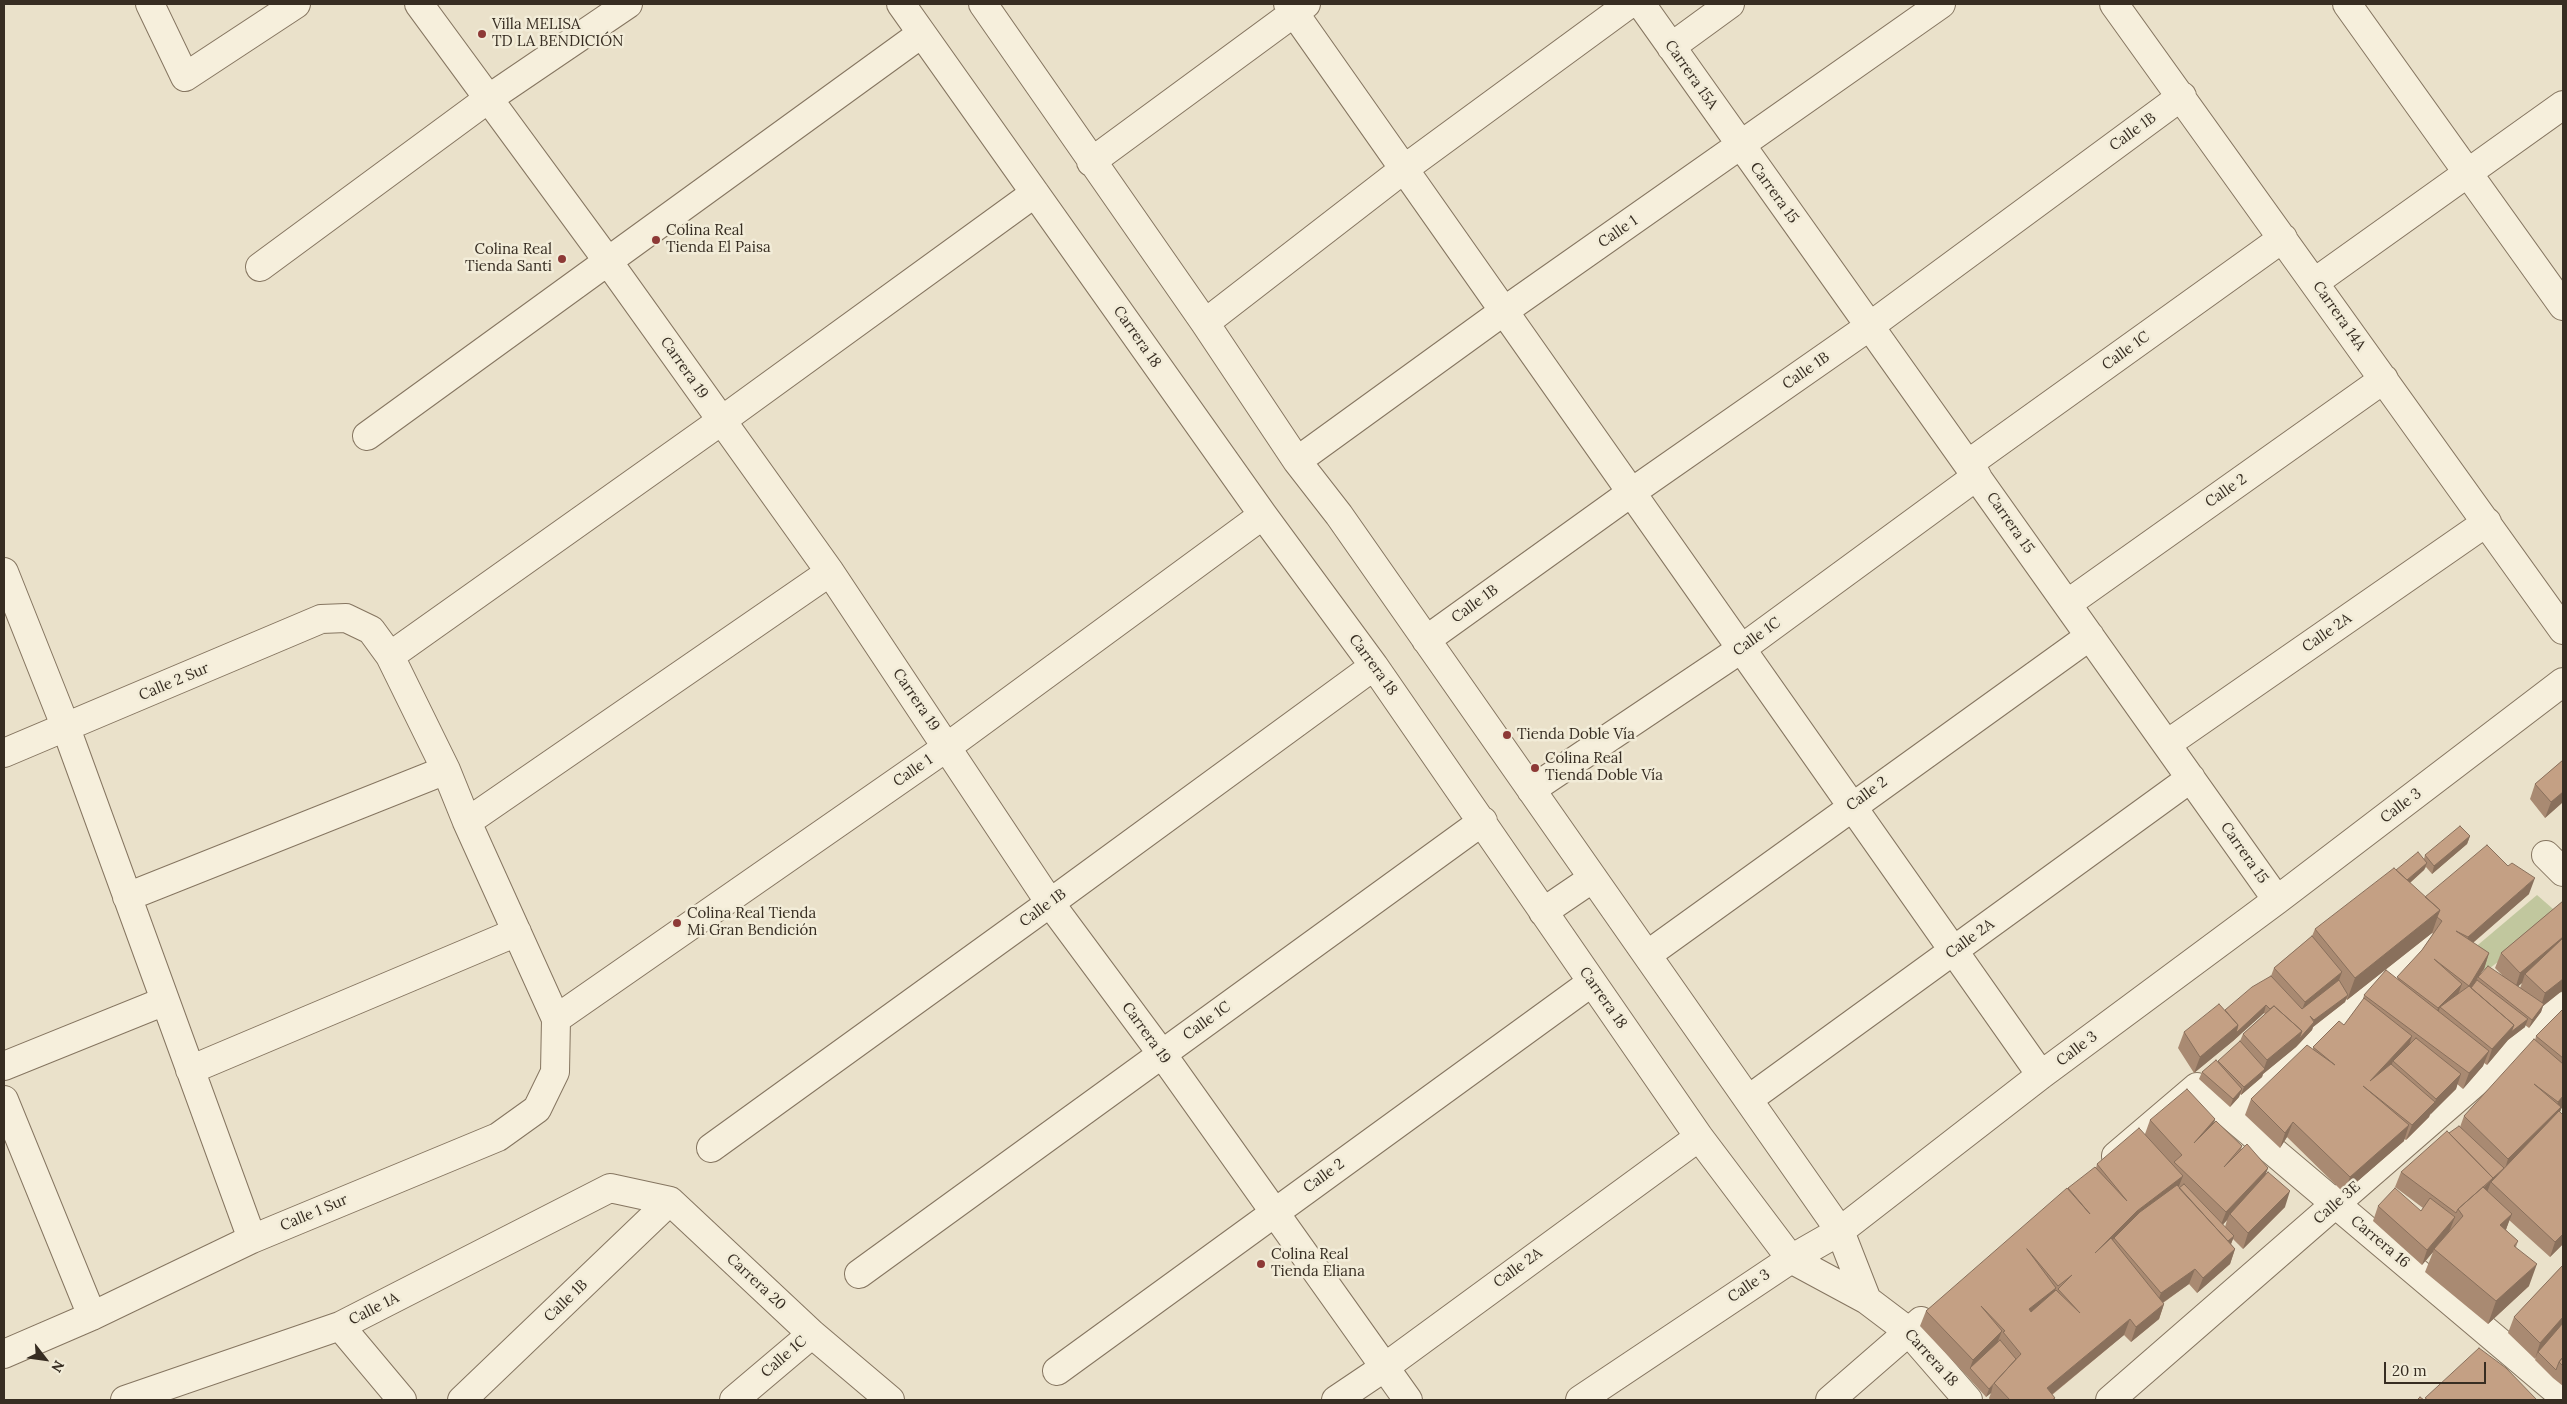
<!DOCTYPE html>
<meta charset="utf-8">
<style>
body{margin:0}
#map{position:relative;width:2567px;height:1404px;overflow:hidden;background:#eae1ca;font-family:Lora,serif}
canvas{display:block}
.frame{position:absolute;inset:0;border:5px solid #372d22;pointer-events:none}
.north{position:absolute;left:20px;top:1334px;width:50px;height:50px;-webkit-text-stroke:4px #f2ecd8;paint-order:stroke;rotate:120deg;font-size:14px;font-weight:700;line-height:20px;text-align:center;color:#372d22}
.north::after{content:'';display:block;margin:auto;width:18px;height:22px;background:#372d22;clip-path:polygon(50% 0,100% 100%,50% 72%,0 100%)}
.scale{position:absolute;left:2384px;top:1362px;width:102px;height:22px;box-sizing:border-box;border:2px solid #372d22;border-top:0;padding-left:6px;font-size:15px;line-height:18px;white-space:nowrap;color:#372d22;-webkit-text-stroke:4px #f2ecd8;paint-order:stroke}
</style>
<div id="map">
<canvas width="2567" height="1404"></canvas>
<div class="frame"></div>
<div class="north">N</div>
<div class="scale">20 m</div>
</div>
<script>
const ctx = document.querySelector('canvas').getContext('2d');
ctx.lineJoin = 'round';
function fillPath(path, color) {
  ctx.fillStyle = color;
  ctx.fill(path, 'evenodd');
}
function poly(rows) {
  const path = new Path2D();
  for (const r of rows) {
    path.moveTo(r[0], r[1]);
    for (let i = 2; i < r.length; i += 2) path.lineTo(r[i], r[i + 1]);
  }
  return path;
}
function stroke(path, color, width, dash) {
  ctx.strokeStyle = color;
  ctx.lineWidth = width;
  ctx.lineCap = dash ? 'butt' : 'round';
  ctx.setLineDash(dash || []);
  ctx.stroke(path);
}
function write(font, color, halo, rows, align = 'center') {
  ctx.font = font + ' Lora,serif';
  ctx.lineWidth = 5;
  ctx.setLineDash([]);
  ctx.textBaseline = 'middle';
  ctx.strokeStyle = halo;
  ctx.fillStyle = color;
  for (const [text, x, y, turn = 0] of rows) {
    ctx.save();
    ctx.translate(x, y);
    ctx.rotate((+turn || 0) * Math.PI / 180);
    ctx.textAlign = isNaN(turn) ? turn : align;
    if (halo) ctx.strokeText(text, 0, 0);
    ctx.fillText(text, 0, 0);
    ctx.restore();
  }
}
const green = poly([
 [2537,895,2560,915,2486,971,2466,955]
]);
const minor = poly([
 [150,4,185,77,296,4],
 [419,4,607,260,830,572,1050,903,1162,1054,1408,1400],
 [901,4,1263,515,1374,666,1699,1137,1791,1259,1867,1300,1908,1331,1968,1400],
 [983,4,1205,323,1297,461,1339,515,1840,1231,1867,1300],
 [1288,4,2041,1075],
 [1641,4,2277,900],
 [2114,4,2563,630],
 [2347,4,2563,306],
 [1671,47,1730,4],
 [1091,162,1306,4],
 [260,267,488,99,628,4],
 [2315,282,2563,105],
 [1205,323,1404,169,1629,4],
 [367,436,921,34],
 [1297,461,1504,311,1941,4],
 [1968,464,2283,238],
 [4,572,66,728,252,1239],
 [2067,604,2384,379],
 [1426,640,1632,492,1870,326,2182,96],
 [390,656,721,421,1035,193],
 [2167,744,2487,522],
 [4,753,321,619,346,618,371,630,390,656,446,770,467,822,556,1019,555,1072,537,1109,498,1137,252,1239,92,1316,4,1354],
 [1531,790,1741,649,1977,476],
 [467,822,830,572],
 [2546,855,2563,872],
 [127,897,446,770],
 [1543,912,1593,878],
 [1647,955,2090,636],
 [556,1019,947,747,1263,515],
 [4,1066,165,1001],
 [190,1070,517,932],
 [1749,1099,2191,778],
 [4,1100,92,1316],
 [2233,1117,2425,942],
 [711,1148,1050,903,1374,666],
 [2116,1156,2197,1087,2563,1396],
 [859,1274,1483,821],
 [340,1326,402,1400],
 [1057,1371,1592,982],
 [125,1400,340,1326,610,1188,670,1201,812,1334,890,1400],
 [462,1400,670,1201],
 [734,1400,812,1334],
 [1336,1400,1385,1367,1699,1137],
 [1580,1400,1791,1259,1840,1231,2041,1075,2277,900,2563,682],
 [1830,1400,1921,1321],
 [2110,1400,2563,1006]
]);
const wall = poly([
 [2563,760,2563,802,2545,818,2530,799,2535,784],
 [2470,836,2467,844,2432,874,2426,867,2424,870,2410,883,2425,897,2529,894,2473,943,2489,953,2484,969,2481,973,2502,975,2495,968,2501,953,2563,901,2563,990,2543,1006,2541,1012,2529,1028,2525,1025,2525,1027,2508,1040,2487,1065,2484,1063,2483,1066,2463,1089,2457,1084,2456,1089,2430,1114,2429,1117,2406,1140,2404,1139,2404,1141,2344,1193,2287,1137,2280,1148,2245,1115,2251,1099,2313,1049,2313,1047,2344,1025,2363,1000,2364,995,2397,979,2422,950,2433,934,2432,933,2347,1000,2346,999,2345,1002,2313,1027,2312,1030,2296,1047,2263,1074,2262,1077,2241,1095,2240,1094,2239,1097,2230,1107,2199,1079,2202,1072,2218,1062,2240,1041,2243,1034,2265,1014,2264,1013,2233,1041,2194,1073,2178,1048,2184,1032,2225,1010,2271,976,2274,968,2312,936,2315,929,2396,870,2424,859,2425,855],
 [2522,983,2520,988,2518,986],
 [2563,1009,2563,1106,2561,1109,2560,1112,2562,1114,2563,1111,2563,1244,2550,1257,2509,1220,2506,1230,2518,1241,2516,1247,2529,1286,2488,1324,2425,1272,2433,1252,2422,1265,2373,1221,2378,1206,2421,1211,2423,1208,2395,1187,2401,1172,2449,1133,2460,1127,2464,1116,2535,1040,2536,1036],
 [2215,1119,2213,1124,2242,1146,2241,1150,2268,1168,2265,1175,2285,1207,2243,1249,2233,1239,2231,1244,2235,1249,2230,1264,2197,1293,2189,1284,2163,1303,2164,1304,2159,1319,2131,1342,2124,1335,2052,1395,2055,1398,2054,1400,1990,1400,1989,1398,1991,1393,1986,1397,1967,1376,1920,1326,1926,1311,2068,1190,2068,1188,2096,1168,2097,1164,2145,1134,2150,1120],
 [2227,1220,2225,1227,2223,1225],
 [2563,1265,2563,1386,2553,1378,2535,1360,2536,1357,2535,1359,2508,1333,2514,1317]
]);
const shadedWall = poly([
 [2563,792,2563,802,2545,818,2551,802],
 [2470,836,2467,844,2432,874,2434,866],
 [2427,863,2424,870,2394,897,2397,889],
 [2535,878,2529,894,2462,952,2468,937],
 [2440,910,2432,933,2347,1000,2355,978],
 [2563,937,2529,977,2525,974,2522,983,2515,989,2520,973],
 [2489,953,2484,969,2478,977,2476,981,2467,995,2469,986],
 [2342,972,2336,988,2299,1017,2305,1002],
 [2563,979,2563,990,2543,1006,2541,1012,2529,1028,2532,1020,2540,1009,2545,993],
 [2462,984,2456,1000,2440,1007,2436,1020,2432,1023,2438,1008],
 [2348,995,2345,1002,2313,1027,2312,1030,2296,1047,2263,1074,2262,1077,2241,1095,2244,1087,2263,1071,2267,1060,2302,1031,2313,1024,2314,1020],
 [2266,1005,2264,1013,2233,1041,2194,1073,2200,1057,2238,1025],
 [2528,1019,2525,1027,2508,1040,2487,1065,2492,1049,2514,1025],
 [2412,1036,2407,1052,2393,1061,2390,1070,2370,1081],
 [2489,1051,2483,1066,2463,1089,2469,1073],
 [2461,1074,2456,1089,2430,1115,2436,1099],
 [2242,1089,2239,1097,2230,1107,2233,1099],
 [2563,1096,2563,1106,2561,1109,2556,1123,2503,1175,2508,1159,2553,1115,2558,1102],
 [2435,1102,2429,1117,2406,1140,2412,1125],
 [2215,1119,2209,1135,2194,1143],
 [2293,1122,2287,1137,2280,1148,2285,1133],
 [2409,1125,2404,1141,2344,1193,2350,1177],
 [2268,1168,2262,1184,2230,1214,2227,1220,2220,1227,2226,1212],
 [2504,1168,2491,1182,2486,1195,2463,1216,2460,1212,2493,1178],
 [2183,1176,2177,1191,2114,1238,2110,1248,2095,1253,2137,1211],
 [2290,1191,2285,1207,2243,1249,2248,1233],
 [2512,1214,2503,1237,2500,1225],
 [2455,1217,2449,1232,2434,1249,2433,1252,2422,1265,2427,1250],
 [2563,1234,2563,1244,2550,1257,2555,1242],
 [2234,1236,2231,1244,2224,1245],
 [2235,1249,2230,1264,2197,1293,2203,1278],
 [2537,1264,2529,1286,2488,1324,2496,1301],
 [2195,1269,2189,1284,2155,1308,2161,1293],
 [2056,1288,2050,1303,2023,1325,2029,1309],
 [2164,1304,2159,1319,2131,1342,2136,1327],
 [2563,1317,2563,1326,2538,1352,2535,1359,2540,1343],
 [2130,1319,2124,1335,2045,1400,2047,1388],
 [2002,1331,1996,1346,1970,1368,1973,1360],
 [1993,1385,1991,1393,1986,1397,1989,1389]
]);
const building = poly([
 [2563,760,2563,792,2551,802,2535,784,2563,760],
 [2460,826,2470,836,2434,866,2425,855,2460,826],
 [2487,845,2508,866,2512,863,2535,878,2468,937,2456,931,2489,953,2469,986,2514,1025,2492,1049,2440,1007,2469,986,2434,959,2462,984,2438,1008,2397,977,2422,950,2442,921,2437,917,2440,910,2425,897,2487,845],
 [2418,852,2427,863,2407,880,2396,870,2418,852],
 [2394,868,2440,910,2355,978,2315,929,2394,868],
 [2563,901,2563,937,2520,973,2501,953,2563,901],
 [2312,936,2342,972,2305,1002,2274,968,2312,936],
 [2563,938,2563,979,2545,993,2525,974,2563,938],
 [2488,966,2544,1004,2532,1020,2478,977,2488,966],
 [2386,970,2489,1051,2469,1073,2364,995,2386,970],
 [2271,976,2302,1009,2339,980,2348,995,2314,1020,2310,1016,2314,1022,2299,1039,2302,1031,2274,1006,2270,1009,2266,1005,2236,1033,2238,1025,2225,1010,2252,987,2271,976],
 [2477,980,2528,1019,2511,1032,2514,1025,2471,988,2477,980],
 [2364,998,2412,1036,2370,1081,2391,1064,2435,1102,2412,1125,2363,1086,2409,1125,2350,1177,2293,1122,2285,1133,2251,1099,2307,1045,2335,1065,2313,1047,2339,1021,2344,1025,2364,998],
 [2219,1004,2238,1025,2200,1057,2184,1032,2219,1004],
 [2274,1006,2302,1031,2267,1060,2243,1034,2274,1006],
 [2563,1009,2563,1058,2536,1036,2563,1009],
 [2416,1038,2461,1074,2436,1099,2393,1061,2416,1038],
 [2534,1039,2563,1064,2563,1096,2558,1102,2534,1084,2561,1107,2508,1159,2464,1116,2534,1039],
 [2240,1041,2265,1069,2244,1087,2218,1061,2240,1041],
 [2216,1060,2242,1089,2233,1099,2202,1072,2216,1060],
 [2187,1089,2215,1119,2194,1143,2216,1121,2242,1146,2224,1167,2247,1144,2268,1168,2226,1212,2174,1162,2182,1155,2150,1120,2187,1089],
 [2559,1111,2563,1115,2563,1234,2555,1242,2491,1182,2559,1111],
 [2459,1126,2504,1168,2493,1178,2449,1133,2459,1126],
 [2139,1128,2183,1176,2137,1211,2095,1253,2111,1238,2164,1304,2136,1327,2130,1319,2047,1388,2055,1398,2052,1400,2010,1400,1994,1383,2021,1354,2003,1332,2005,1331,1981,1306,2002,1331,1973,1360,1926,1311,2067,1188,2090,1214,2068,1188,2095,1167,2127,1201,2097,1164,2139,1128],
 [2027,1249,2058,1286,2072,1275,2058,1289,2080,1313,2056,1290,2031,1312,2029,1309,2056,1288,2027,1249],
 [2447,1131,2493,1178,2483,1187,2458,1209,2456,1213,2401,1172,2447,1131],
 [2268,1172,2290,1191,2248,1233,2230,1214,2268,1172],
 [2184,1184,2234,1236,2228,1241,2179,1188,2184,1184],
 [2177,1185,2235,1249,2203,1278,2195,1269,2161,1293,2114,1238,2140,1212,2177,1185],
 [2483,1187,2512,1214,2500,1225,2518,1241,2514,1246,2537,1264,2496,1301,2434,1249,2463,1216,2458,1209,2483,1187],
 [2395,1188,2421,1211,2430,1198,2455,1217,2427,1250,2378,1206,2395,1188],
 [2563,1265,2563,1317,2540,1343,2514,1317,2563,1265],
 [2563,1323,2563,1357,2559,1362,2556,1370,2538,1352,2563,1323],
 [2000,1340,2016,1359,1989,1389,1970,1368,2000,1340],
 [2479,1348,2506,1368,2537,1400,2428,1400,2425,1398,2479,1348],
 [2563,1357,2563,1366,2559,1362,2563,1357],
 [2420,1397,2424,1400,2417,1400,2420,1397]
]);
const markers = [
 [482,34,5,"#8d3936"],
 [656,240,5,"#8d3936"],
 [562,259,5,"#8d3936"],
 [1507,735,5,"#8d3936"],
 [1535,768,5,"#8d3936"],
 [677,923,5,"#8d3936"],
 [1261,1264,5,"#8d3936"]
];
const poiNames = [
 ["Villa MELISA",492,25],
 ["TD LA BENDICIÓN",492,42],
 ["Colina Real",666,231],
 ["Tienda El Paisa",666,248],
 ["Colina Real",552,250,"right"],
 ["Tienda Santi",552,267,"right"],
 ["Tienda Doble Vía",1517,735],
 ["Colina Real",1545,759],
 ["Tienda Doble Vía",1545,776],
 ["Colina Real Tienda",687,914],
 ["Mi Gran Bendición",687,931],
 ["Colina Real",1271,1255],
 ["Tienda Eliana",1271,1272]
];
const streetNames = [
 ["Carrera 15A",1691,75,55],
 ["Calle 1B",2133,132,-36],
 ["Carrera 15",1774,193,54],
 ["Calle 1",1618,232,-35],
 ["Carrera 14A",2339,316,55],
 ["Carrera 18",1137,337,55],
 ["Calle 1C",2126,351,-36],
 ["Carrera 19",684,368,55],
 ["Calle 1B",1806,371,-35],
 ["Calle 2",2226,491,-35],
 ["Carrera 15",2010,523,55],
 ["Calle 1B",1475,604,-36],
 ["Calle 2A",2327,633,-35],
 ["Calle 1C",1757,637,-36],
 ["Carrera 18",1373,665,54],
 ["Calle 2 Sur",174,682,-23],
 ["Carrera 19",916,700,56],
 ["Calle 1",913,771,-35],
 ["Calle 2",1867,794,-36],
 ["Calle 3",2401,806,-37],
 ["Carrera 15",2244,853,55],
 ["Calle 1B",1043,908,-36],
 ["Calle 2A",1970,939,-36],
 ["Carrera 18",1603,998,55],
 ["Calle 1C",1207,1021,-36],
 ["Carrera 19",1146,1033,54],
 ["Calle 3",2077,1049,-37],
 ["Calle 2",1324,1176,-36],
 ["Calle 3E",2337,1203,-41],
 ["Calle 1 Sur",314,1213,-23],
 ["Carrera 16",2380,1242,40],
 ["Calle 2A",1518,1268,-36],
 ["Carrera 20",756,1282,43],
 ["Calle 3",1749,1286,-34],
 ["Calle 1B",566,1301,-44],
 ["Calle 1A",374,1309,-27],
 ["Calle 1C",784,1357,-41],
 ["Carrera 18",1931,1358,48]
];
fillPath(green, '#c1c79e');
stroke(minor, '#857560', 30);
stroke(minor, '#f6efdc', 28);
fillPath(wall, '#a98a72');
fillPath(shadedWall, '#89705c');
fillPath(building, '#c4a084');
stroke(building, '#89705c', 1);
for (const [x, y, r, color] of markers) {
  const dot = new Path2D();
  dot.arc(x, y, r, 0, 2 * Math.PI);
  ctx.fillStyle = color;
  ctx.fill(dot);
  stroke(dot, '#f2ecd8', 2);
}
write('15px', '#372d22', '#f2ecd8', poiNames, 'left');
write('15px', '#372d22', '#f2ecd8', streetNames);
</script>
